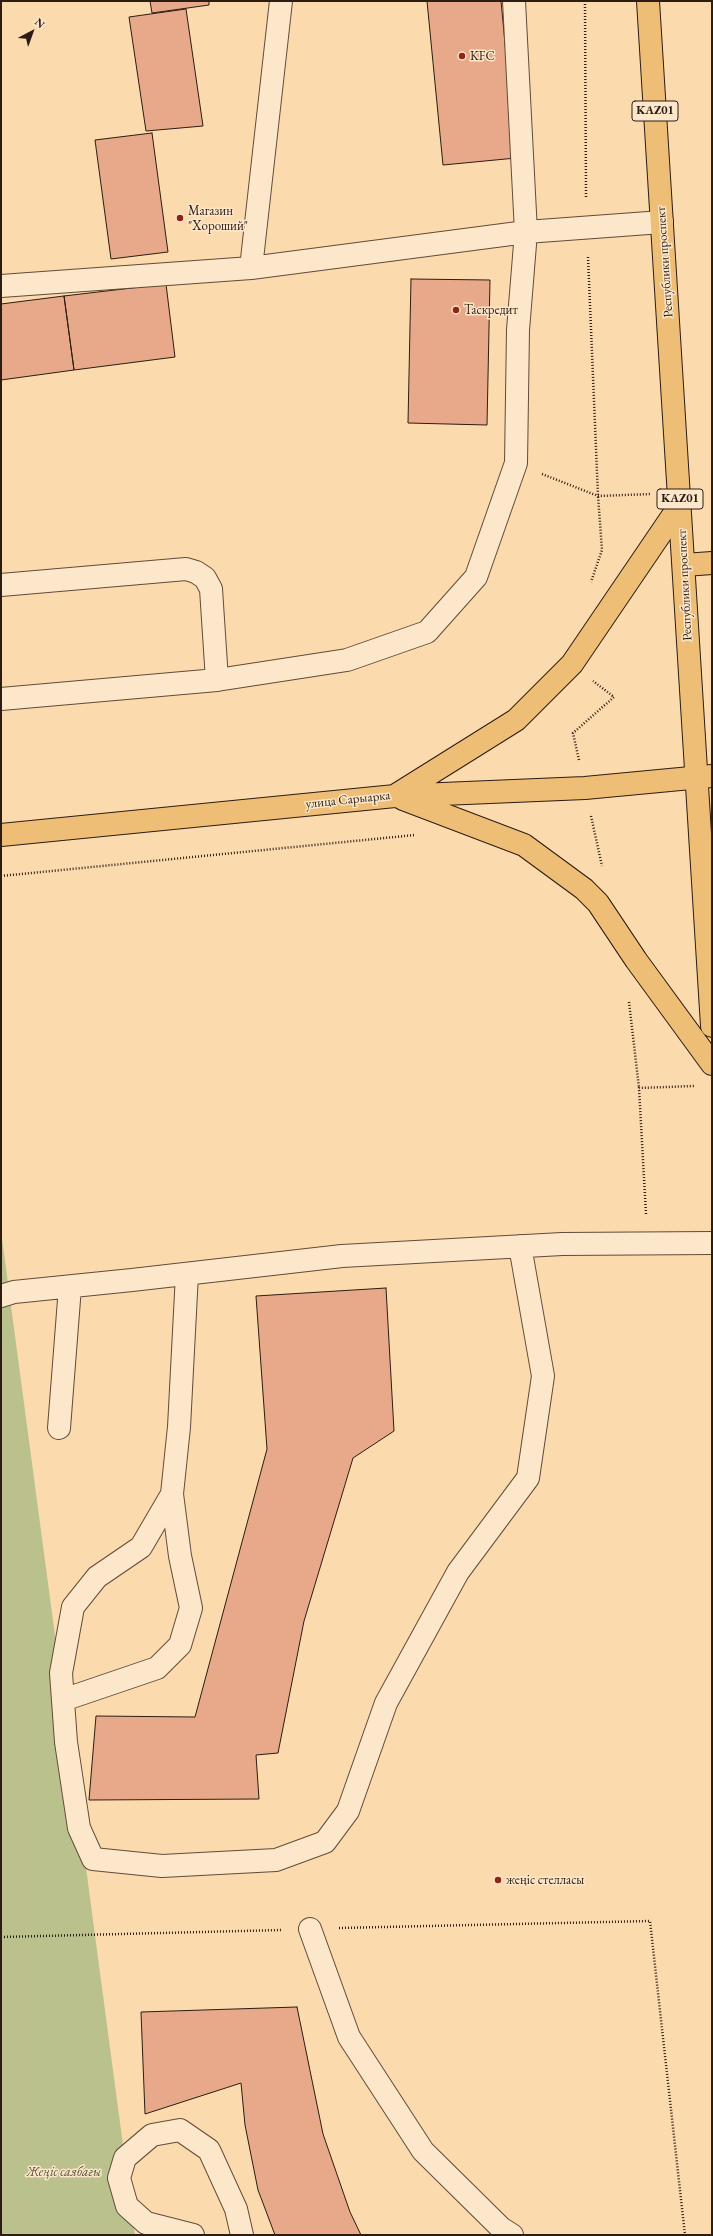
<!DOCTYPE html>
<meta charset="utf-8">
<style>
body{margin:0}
#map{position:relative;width:713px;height:2236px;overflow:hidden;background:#fbdaad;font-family:"EB Garamond",serif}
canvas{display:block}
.frame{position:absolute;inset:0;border:2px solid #2c1c12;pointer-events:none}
.north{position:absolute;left:12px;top:12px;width:40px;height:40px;-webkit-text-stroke:3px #fce7ca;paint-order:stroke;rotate:41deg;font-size:11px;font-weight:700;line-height:16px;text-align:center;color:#2c1c12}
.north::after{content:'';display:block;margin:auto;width:14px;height:18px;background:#2c1c12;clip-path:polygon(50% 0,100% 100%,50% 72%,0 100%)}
</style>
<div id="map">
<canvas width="713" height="2236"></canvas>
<div class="frame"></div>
<div class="north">N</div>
</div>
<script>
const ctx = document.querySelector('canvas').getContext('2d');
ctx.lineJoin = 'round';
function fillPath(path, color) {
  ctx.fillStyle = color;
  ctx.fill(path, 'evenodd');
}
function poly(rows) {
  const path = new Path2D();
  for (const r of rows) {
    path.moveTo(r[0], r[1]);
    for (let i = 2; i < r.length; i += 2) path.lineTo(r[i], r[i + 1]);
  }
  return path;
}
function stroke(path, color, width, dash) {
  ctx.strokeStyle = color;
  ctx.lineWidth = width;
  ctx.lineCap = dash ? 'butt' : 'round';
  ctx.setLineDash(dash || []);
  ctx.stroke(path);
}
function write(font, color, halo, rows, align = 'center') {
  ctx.font = font + ' "EB Garamond",serif';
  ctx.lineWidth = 3;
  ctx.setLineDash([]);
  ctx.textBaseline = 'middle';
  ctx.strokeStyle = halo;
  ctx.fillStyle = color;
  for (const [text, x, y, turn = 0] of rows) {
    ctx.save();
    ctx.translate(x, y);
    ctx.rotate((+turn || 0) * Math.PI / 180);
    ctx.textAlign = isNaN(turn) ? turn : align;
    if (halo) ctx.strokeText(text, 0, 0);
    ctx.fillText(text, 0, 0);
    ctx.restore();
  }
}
const green = poly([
 [1,1231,135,2235,1,2235]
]);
const building = poly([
 [150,1,209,1,209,5,152,13,150,1],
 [427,1,501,1,516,158,443,165,427,1],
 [186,9,203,126,146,131,129,17,186,9],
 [152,133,168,252,111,259,95,140,152,133],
 [411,279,490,280,487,425,408,423,411,279],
 [166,284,175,357,74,370,64,296,166,284],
 [64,296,74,370,1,380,1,304,64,296],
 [386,1288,394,1431,353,1458,304,1621,278,1753,256,1755,259,1799,89,1800,96,1716,195,1717,267,1449,256,1296,386,1288],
 [297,2007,323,2134,350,2212,361,2235,275,2235,258,2190,245,2125,241,2083,145,2114,141,2012,297,2007]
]);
const path = poly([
 [585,1,586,198],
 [588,257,598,496,602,550,591,582],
 [542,474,598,496,651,494],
 [579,760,573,733,614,697,593,681],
 [591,816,602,866],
 [1,876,415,835],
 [629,1002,639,1088],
 [646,1214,639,1088,694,1086],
 [339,1928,650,1921,685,2235],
 [1,1937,282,1930]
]);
const minor = poly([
 [251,268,281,1],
 [1,286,251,268,526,232,662,222],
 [1,585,186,569,196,572,205,578,211,589,217,680],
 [1,699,217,680,347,660,427,632,476,577,516,463,518,330,526,232,514,1],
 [187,1274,179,1427,172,1494,141,1547,97,1577,73,1607,61,1673,66,1742,79,1828,93,1859,162,1866,276,1860,325,1842,348,1811,386,1703,458,1572,528,1478,543,1376,520,1246],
 [1,1296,14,1292,132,1280,342,1256,562,1244,712,1243],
 [59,1428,70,1287],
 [63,1700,157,1668,180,1645,191,1608,180,1556,172,1494],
 [310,1929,349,2037,423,2151,501,2228,512,2235],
 [193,2235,146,2223,127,2206,119,2178,125,2158,152,2135,180,2130,209,2150,236,2209,242,2235]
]);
const major = poly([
 [684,565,712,563],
 [396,795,516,720,572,664,680,505],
 [403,799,524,845,584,889,598,903,636,960,712,1064],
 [1,835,395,796,585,788,712,776]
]);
const highway = poly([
 [648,1,712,1026]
]);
const markers = [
 [462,56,4,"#8f2418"],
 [180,218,4,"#8f2418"],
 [456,310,4,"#8f2418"],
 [498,1880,4,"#8f2418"]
];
const shields = [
 [655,111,46],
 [680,499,46]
];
const shieldNames = [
 ["KАZ01",655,111],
 ["KАZ01",680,499]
];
const poiNames = [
 ["KFC",470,56],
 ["Магазин",188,211],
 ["\"Хороший\"",188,226],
 ["Таскредит",464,310],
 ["жеңіс стелласы",506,1880]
];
const streetNames = [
 ["Республики проспект",665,262,-94],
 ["Республики проспект",685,585,-93],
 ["улица Сарыарка",348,800,-6]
];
const parkNames = [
 ["Жеңіс саябағы",64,2172]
];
fillPath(green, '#bac18d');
fillPath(building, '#e8a98a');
stroke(building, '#2c1c12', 1);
stroke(minor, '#604c39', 24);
stroke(major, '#2c1c12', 24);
stroke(highway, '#2c1c12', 24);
stroke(path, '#2c1c12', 2.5, [1, 2]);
stroke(minor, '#fce7ca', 22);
stroke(major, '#eebd76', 22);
stroke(highway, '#eebd76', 22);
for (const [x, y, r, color] of markers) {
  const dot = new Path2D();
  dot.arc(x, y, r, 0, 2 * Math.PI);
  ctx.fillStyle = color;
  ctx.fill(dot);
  stroke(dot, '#fce7ca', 1.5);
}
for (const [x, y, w] of shields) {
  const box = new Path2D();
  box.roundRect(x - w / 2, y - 10, w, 20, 3);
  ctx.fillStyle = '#fce7ca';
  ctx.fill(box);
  stroke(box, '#2c1c12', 1);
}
write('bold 12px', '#2c1c12', null, shieldNames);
write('13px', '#2c1c12', '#fce7ca', poiNames, 'left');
write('13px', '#2c1c12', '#fce7ca', streetNames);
write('italic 13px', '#574e37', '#fce7ca', parkNames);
</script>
